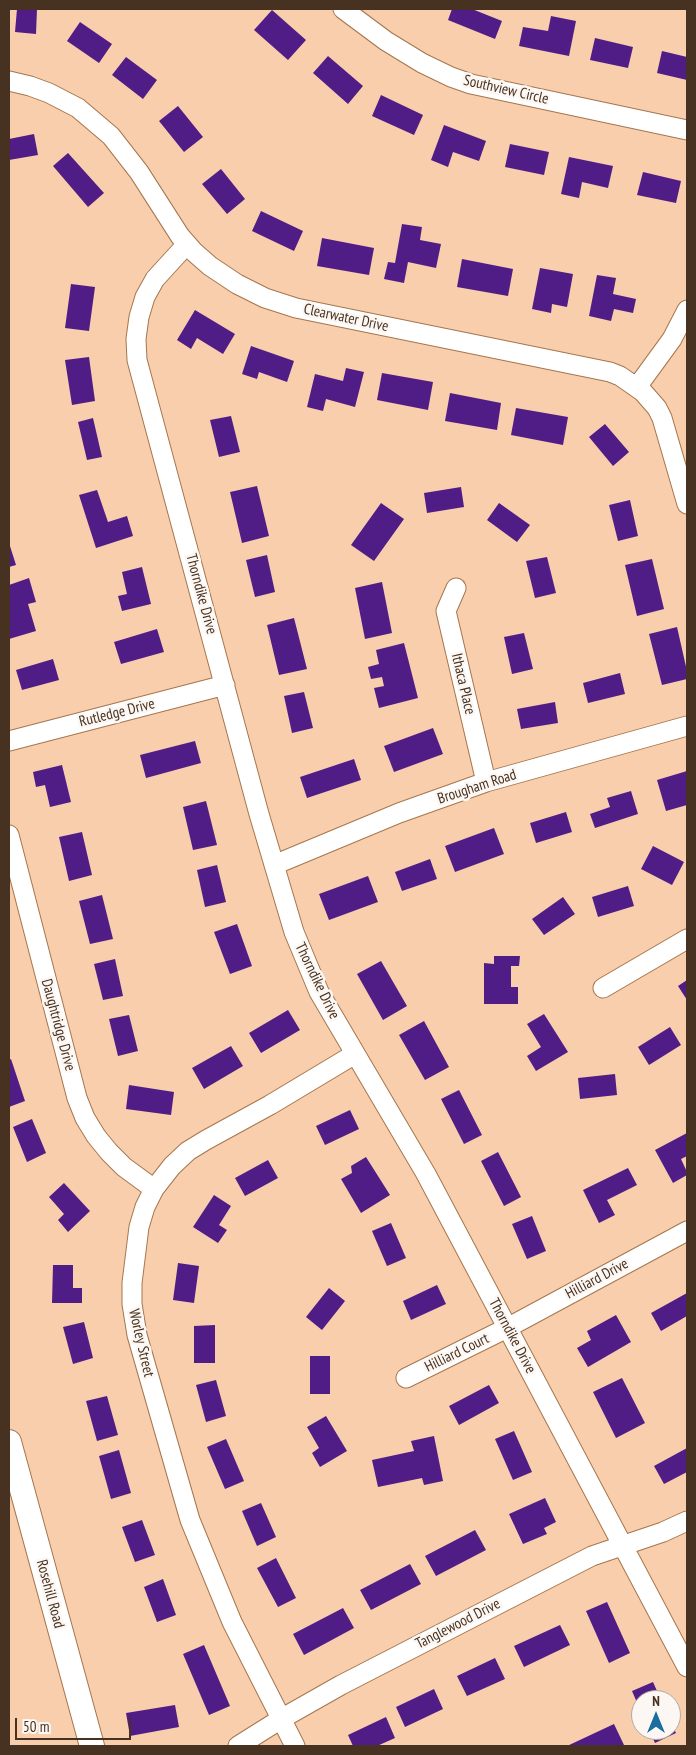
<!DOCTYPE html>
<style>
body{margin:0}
#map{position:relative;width:696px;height:1755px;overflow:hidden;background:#f8ceac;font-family:"PT Sans Narrow",sans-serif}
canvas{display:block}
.frame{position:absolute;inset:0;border:10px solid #473221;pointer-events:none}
.north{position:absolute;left:631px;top:1690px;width:50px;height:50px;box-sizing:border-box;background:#fcf7f3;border:1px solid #b4a89f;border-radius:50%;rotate:0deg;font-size:14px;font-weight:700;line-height:20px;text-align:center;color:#473221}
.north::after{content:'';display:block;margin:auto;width:18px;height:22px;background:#1a6e9f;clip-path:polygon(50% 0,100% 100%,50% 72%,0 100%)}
.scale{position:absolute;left:15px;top:1718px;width:116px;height:22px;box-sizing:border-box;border:2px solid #473221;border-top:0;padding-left:6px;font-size:15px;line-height:18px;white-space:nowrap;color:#473221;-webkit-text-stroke:4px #fcf7f3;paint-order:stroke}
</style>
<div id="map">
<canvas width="696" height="1755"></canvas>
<div class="frame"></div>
<div class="north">N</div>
<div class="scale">50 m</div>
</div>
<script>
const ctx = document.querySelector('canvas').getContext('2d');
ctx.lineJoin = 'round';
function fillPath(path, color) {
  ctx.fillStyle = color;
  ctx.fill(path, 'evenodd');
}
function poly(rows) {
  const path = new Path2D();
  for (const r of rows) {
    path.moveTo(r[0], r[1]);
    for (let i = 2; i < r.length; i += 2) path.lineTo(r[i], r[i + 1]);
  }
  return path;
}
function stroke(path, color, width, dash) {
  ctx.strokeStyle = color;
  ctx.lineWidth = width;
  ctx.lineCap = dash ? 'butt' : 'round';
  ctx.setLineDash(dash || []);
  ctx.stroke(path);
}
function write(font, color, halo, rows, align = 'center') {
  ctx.font = font + ' "PT Sans Narrow",sans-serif';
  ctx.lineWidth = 5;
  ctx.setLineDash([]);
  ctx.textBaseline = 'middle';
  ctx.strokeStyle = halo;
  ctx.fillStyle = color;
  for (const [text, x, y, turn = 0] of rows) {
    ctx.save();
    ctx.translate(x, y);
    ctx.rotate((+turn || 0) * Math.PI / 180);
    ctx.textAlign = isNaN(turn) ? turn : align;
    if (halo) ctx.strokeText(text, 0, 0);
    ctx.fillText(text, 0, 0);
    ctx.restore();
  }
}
const building = poly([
 [17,9,37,9,36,34,15,32],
 [452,9,472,9,502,21,495,39,448,20],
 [272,10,306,40,288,60,254,30],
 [551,16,576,21,569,56,519,46,523,27,548,31],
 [80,22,112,44,99,63,67,41],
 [595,38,633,47,628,68,590,60],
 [662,51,687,57,687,80,657,73],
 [328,56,363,86,348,104,313,73],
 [126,57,157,80,143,99,112,75],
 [381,95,423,115,414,135,372,116],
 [178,106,203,137,184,152,159,121],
 [444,125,486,141,479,161,453,152,448,167,431,160],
 [34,134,38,155,9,160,9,139],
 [510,144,549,152,544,175,505,167],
 [68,153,104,193,88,207,53,166],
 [569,157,613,166,608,188,582,182,579,198,561,194],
 [221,169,245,199,227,214,202,184],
 [643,172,681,181,676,203,637,195],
 [261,211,303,231,294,251,252,231],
 [402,224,422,227,420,240,441,244,436,268,408,262,404,283,384,279,388,262,395,263],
 [322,238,374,248,369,275,317,266],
 [462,259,513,269,508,296,457,287],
 [540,268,573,274,567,307,552,304,551,313,532,309],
 [597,275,616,278,613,294,636,299,633,313,614,309,611,321,589,316],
 [71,284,95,287,89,331,65,328],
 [195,310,235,334,223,354,197,338,191,349,177,340],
 [251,346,294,361,287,382,259,372,257,379,242,374],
 [89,357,95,401,72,405,65,360],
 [346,368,364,372,355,407,326,399,323,411,307,407,315,374,343,381],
 [382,373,433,382,428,410,377,400],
 [450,393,501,403,497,430,445,421],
 [516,408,568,417,563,445,511,435],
 [231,416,240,452,219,457,210,420],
 [93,418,102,457,87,460,78,422],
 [605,424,629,452,613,466,589,437],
 [257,486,269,536,242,543,230,492],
 [461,487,464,507,427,513,424,493],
 [97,490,108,522,127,516,133,536,96,548,79,495],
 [630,500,638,536,618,541,609,505],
 [381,503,404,519,374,561,351,545],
 [499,503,530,525,517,542,487,520],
 [9,543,16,565,9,567],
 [267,555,275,592,255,597,246,560],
 [547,557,556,593,535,598,526,561],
 [652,559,664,609,637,616,625,565],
 [142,567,151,604,122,611,118,596,127,594,122,572],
 [29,578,36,602,28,604,36,631,9,639,9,585],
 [382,582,392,633,365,639,355,588],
 [294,618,307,669,279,675,267,625],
 [677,627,687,671,687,679,662,685,649,634],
 [157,629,164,652,121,664,114,642],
 [524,633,533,669,512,674,504,637],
 [404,643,418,698,379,708,374,688,384,686,382,677,371,679,368,667,379,664,376,650],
 [53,659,59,680,22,690,16,670],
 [620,673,625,694,588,703,583,683],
 [304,692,313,728,292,733,284,696],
 [555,702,558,723,521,729,517,709],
 [433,728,443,754,394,772,384,746],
 [195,741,201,763,146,778,140,755],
 [354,759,361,780,307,798,300,777],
 [62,765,71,802,50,807,45,785,36,787,33,772],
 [687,771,687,805,666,811,657,780],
 [631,791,638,814,595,828,590,814,610,807,607,798],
 [206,801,217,845,193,850,183,807],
 [566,812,572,832,536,843,530,823],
 [494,828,504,854,455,872,445,846],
 [82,832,92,875,69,881,59,837],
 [653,846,684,862,672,885,641,869],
 [430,859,437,879,402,891,395,872],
 [217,865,226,902,205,907,197,870],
 [368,876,378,902,329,920,319,894],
 [628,886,634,906,598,917,592,897],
 [102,895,113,939,90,944,79,901],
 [563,897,575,914,544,935,532,919],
 [237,924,252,966,230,974,214,932],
 [494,956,520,956,519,966,511,966,511,987,518,987,518,1004,484,1004,484,963,494,964],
 [115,959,123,996,103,1000,94,964],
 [381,961,407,1006,383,1020,357,974],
 [687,980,687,1000,678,986],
 [288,1010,300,1030,261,1053,249,1033],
 [544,1014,568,1052,536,1071,527,1056,541,1047,527,1024],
 [129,1015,138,1051,118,1056,109,1019],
 [424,1021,449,1067,425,1080,399,1035],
 [670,1027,681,1045,649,1065,638,1047],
 [231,1046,243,1066,204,1089,192,1068],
 [11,1059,25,1101,9,1107,9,1060],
 [615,1074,617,1095,580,1099,578,1078],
 [129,1085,174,1092,171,1115,126,1109],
 [459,1090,482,1135,464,1144,441,1099],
 [350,1110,359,1129,325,1145,316,1126],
 [32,1119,46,1153,27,1162,13,1127],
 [687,1133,687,1156,681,1159,687,1172,687,1175,673,1183,655,1150],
 [498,1152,521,1197,504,1206,481,1161],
 [366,1157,390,1195,361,1213,341,1179,352,1173,351,1166],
 [268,1160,278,1178,245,1196,235,1178],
 [628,1168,637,1185,607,1200,615,1215,599,1223,583,1190],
 [64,1183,90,1211,68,1232,58,1220,64,1214,49,1197],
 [214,1195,231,1206,219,1225,227,1230,218,1243,193,1227],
 [532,1216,546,1251,527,1259,512,1224],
 [391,1223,406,1258,387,1266,372,1231],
 [178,1263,199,1266,194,1303,173,1300],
 [53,1265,73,1265,73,1288,82,1288,82,1303,52,1303],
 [437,1285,446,1304,411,1320,403,1301],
 [329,1288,345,1301,322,1330,306,1317],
 [687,1293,687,1316,661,1331,651,1313],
 [616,1315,631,1342,588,1367,577,1348,591,1340,587,1331],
 [84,1322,93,1358,73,1364,63,1327],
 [215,1325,215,1363,194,1363,194,1326],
 [310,1356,330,1356,330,1394,310,1394],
 [622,1378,645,1423,616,1438,593,1392],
 [216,1380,226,1416,206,1422,196,1385],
 [489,1385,499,1403,459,1425,449,1406],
 [107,1396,118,1435,97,1441,86,1401],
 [326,1416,347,1451,320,1467,312,1453,319,1448,307,1427],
 [514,1431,532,1472,513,1480,495,1439],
 [434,1436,443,1481,424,1485,422,1478,378,1487,372,1460,414,1451,411,1441],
 [226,1439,244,1481,225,1489,207,1447],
 [687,1448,687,1472,664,1484,654,1466],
 [119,1450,131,1493,111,1499,99,1456],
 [545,1498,556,1522,544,1528,547,1534,523,1544,509,1514],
 [261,1503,276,1537,257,1546,242,1511],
 [142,1520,155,1555,135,1562,122,1527],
 [475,1530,486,1550,436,1576,425,1556],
 [276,1558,296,1598,278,1607,257,1568],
 [410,1564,421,1584,371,1610,360,1590],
 [163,1579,176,1615,157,1622,144,1587],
 [607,1602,630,1653,609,1663,586,1611],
 [343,1608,354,1628,304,1655,293,1634],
 [560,1625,570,1645,524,1667,514,1646],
 [204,1645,230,1706,209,1715,183,1654],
 [495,1658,505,1679,467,1696,457,1676],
 [653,1682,661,1700,641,1700,641,1712,632,1691],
 [434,1689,443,1709,405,1727,396,1707],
 [175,1705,179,1727,130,1736,126,1713],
 [386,1717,395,1738,377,1746,353,1746,348,1735],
 [671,1723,676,1733,655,1743,649,1730,671,1730],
 [614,1724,624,1745,567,1746]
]);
const minor = poly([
 [343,9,386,41,422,63,451,77,471,84,687,130],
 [9,81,30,86,49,93,78,108,111,136,139,172,180,236,194,252,210,266,237,284,265,298,296,308,610,372,620,376,643,392,657,408,662,418,687,504],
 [187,244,155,279,145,297,139,317,136,339,137,360,259,814,294,932,319,992,426,1174,687,1667],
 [637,387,672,339,687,310],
 [456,588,446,611,486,782],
 [9,741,225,685],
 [9,835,77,1098,85,1118,96,1136,109,1152,124,1167,154,1189],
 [274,865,399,813,486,782,687,726],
 [603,988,687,939],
 [406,1378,507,1328,687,1231],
 [238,1746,281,1719,341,1685,592,1556,663,1532,687,1521],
 [295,1746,232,1622,190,1520,137,1335,132,1304,132,1283,139,1227,145,1207,154,1189,172,1166,188,1151,206,1140,270,1105,355,1054]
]);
const major = poly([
 [9,1442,92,1746]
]);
const streetNames = [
 ["Southview Circle",506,90,13],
 ["Clearwater Drive",346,318,12],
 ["Thorndike Drive",201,594,75],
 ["Ithaca Place",463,684,77],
 ["Rutledge Drive",117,713,-14],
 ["Brougham Road",477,787,-18],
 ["Thorndike Drive",317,981,64],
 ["Daughtridge Drive",58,1025,75],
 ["Hilliard Drive",597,1279,-28],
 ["Thorndike Drive",512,1336,62],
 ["Worley Street",141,1343,77],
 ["Hilliard Court",457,1353,-26],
 ["Rosehill Road",50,1594,75],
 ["Tanglewood Drive",458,1624,-27]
];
fillPath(building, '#501d87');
stroke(minor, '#a6764d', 21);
stroke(major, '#a6764d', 26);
stroke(minor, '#fff', 19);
stroke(major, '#fff', 24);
write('15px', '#473221', '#fcf7f3', streetNames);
</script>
